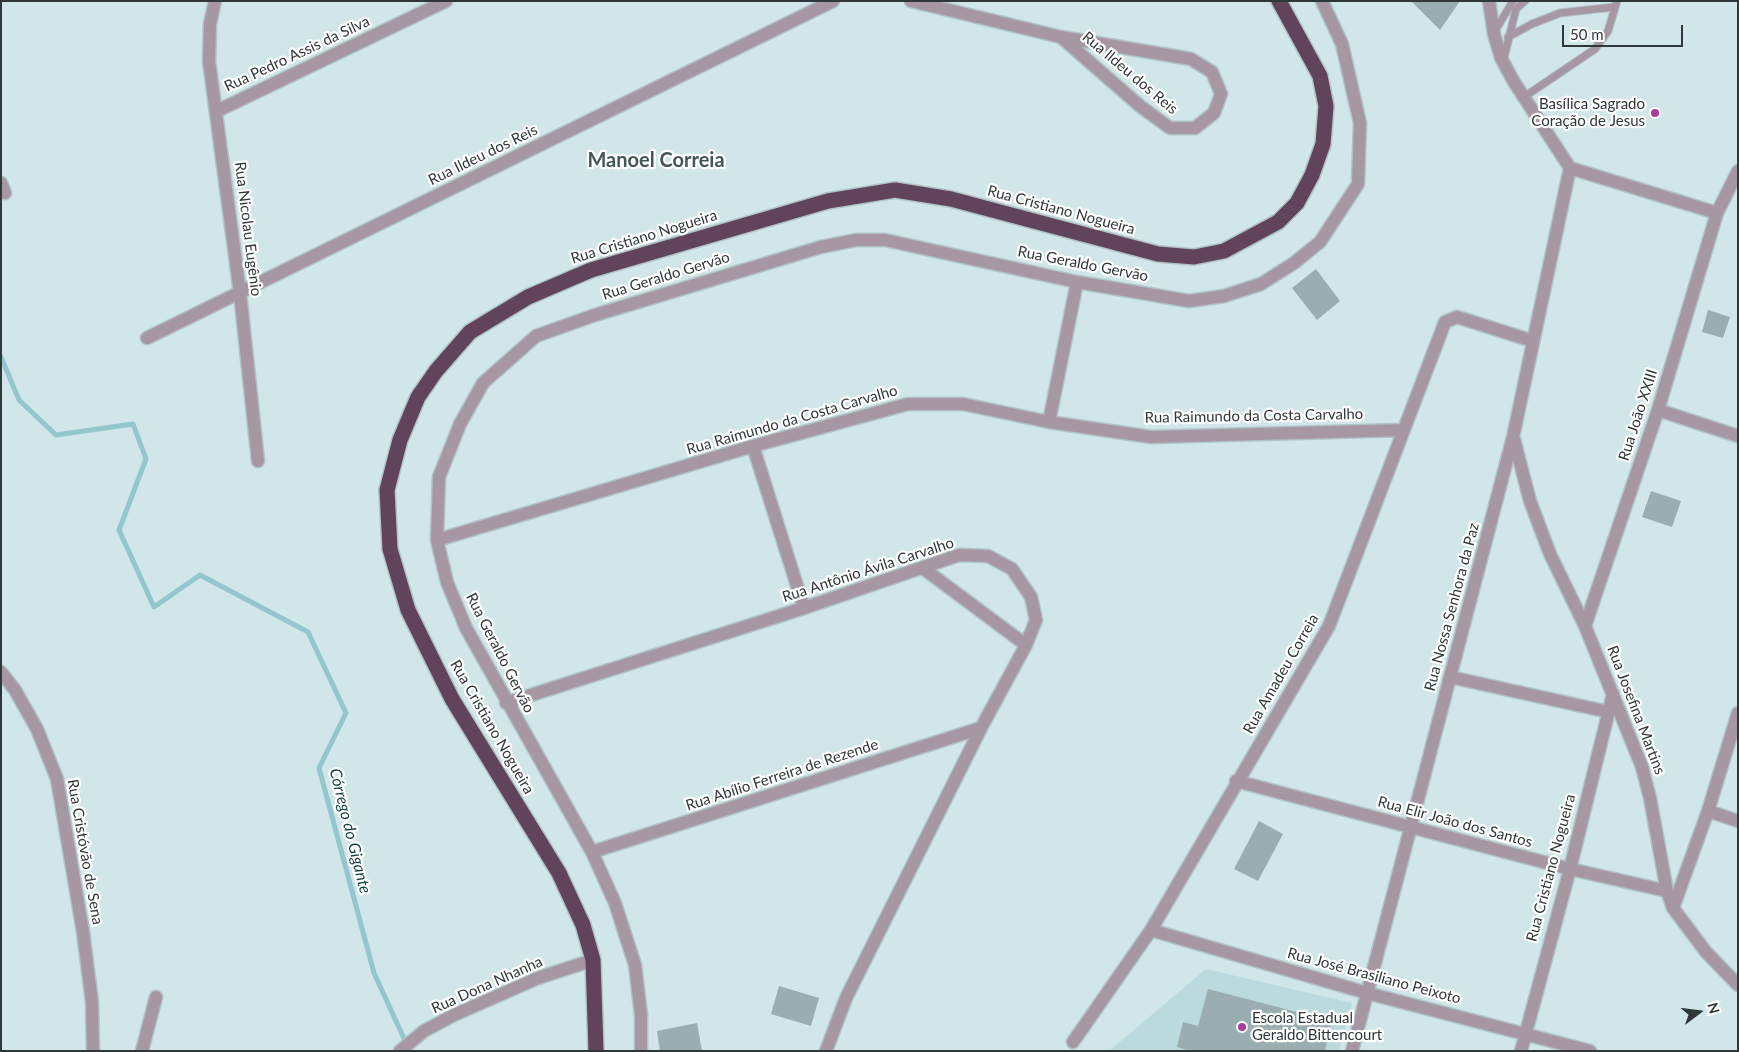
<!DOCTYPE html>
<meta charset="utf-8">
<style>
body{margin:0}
#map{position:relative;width:1739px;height:1052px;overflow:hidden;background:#d0e6e9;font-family:Lato,sans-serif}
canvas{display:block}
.frame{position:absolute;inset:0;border:2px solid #2f3839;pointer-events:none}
.north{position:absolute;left:1674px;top:987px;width:50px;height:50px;-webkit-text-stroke:4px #fff;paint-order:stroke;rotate:75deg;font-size:14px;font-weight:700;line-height:20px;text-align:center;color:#2f3839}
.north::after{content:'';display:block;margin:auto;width:18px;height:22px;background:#2f3839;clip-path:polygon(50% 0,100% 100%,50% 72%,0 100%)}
.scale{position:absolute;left:1562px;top:25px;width:121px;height:22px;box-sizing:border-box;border:2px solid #2f3839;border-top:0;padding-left:6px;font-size:15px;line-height:18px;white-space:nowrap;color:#2f3839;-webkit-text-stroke:4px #fff;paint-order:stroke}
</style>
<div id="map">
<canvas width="1739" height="1052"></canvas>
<div class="frame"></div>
<div class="north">N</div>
<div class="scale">50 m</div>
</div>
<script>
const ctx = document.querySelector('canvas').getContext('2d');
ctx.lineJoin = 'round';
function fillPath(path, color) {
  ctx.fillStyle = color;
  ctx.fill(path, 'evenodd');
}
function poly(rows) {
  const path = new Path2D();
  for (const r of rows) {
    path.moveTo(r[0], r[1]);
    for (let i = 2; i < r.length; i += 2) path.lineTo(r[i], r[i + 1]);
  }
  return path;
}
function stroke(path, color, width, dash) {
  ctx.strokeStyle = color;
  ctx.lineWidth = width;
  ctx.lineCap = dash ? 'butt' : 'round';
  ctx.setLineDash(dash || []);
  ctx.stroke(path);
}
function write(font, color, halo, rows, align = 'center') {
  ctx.font = font + ' Lato,sans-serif';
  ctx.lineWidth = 4.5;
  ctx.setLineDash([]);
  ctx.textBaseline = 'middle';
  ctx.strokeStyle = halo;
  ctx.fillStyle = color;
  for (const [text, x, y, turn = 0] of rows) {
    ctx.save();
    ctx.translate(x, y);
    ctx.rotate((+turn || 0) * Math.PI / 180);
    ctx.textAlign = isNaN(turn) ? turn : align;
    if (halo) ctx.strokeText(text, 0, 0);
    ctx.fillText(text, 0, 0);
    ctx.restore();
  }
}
const built = poly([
 [1206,969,1352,1003,1339,1051,1109,1051]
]);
const stream = poly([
 [1,357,19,400,56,435,133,424,146,459,119,530,154,607,200,575,308,632,346,713,319,768,374,973,407,1045]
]);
const building = poly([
 [1411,1,1460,1,1440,30],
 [1316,269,1340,301,1317,320,1292,288],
 [1708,310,1730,317,1723,338,1702,332],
 [1651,491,1681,501,1672,527,1642,517],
 [1259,821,1283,834,1258,881,1234,869],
 [779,986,819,998,811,1026,771,1014],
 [1208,989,1332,1021,1325,1051,1190,1051,1177,1047,1183,1022,1198,1026],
 [697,1023,702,1051,660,1051,657,1031]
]);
const lane = poly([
 [1495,31,1513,1],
 [1508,37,1532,24,1560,13,1614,7],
 [1504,58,1516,9,1525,1],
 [1524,97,1595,49,1608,31,1617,1]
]);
const street = poly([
 [215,1,210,24,209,61,240,293,258,461],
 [911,1,1061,37,1191,59,1212,72,1221,94,1214,113,1195,128,1170,128,1140,106,1061,37],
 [1489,1,1494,34,1501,58,1514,82,1570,168],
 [217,111,446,1],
 [1570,168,1717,213,1738,171],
 [1,183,5,193],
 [147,338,833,1],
 [1658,410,1738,436],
 [1049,422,1077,282],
 [1514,439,1530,501,1550,554,1585,626,1642,767,1650,798,1667,891,1673,908,1706,952,1738,985],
 [753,446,804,608],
 [437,540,753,446,908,404,963,404,1049,422,1151,437,1403,430],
 [924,569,1026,645],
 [1585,626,1658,410,1717,213],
 [1,672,15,690,37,729,57,779,83,932,92,1002,93,1051],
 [1450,677,1609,712],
 [506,703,804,608,959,555,988,556,1012,569,1031,597,1036,620,1026,645,981,728,846,998,826,1051],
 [1236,781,1570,869,1667,891],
 [1708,811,1738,821],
 [592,852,981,728],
 [1673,908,1708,811,1738,713],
 [1151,930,1367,993,1590,1051],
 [1073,1042,1151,930,1329,626,1445,322,1457,317,1533,341],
 [142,1051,156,997],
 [400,1051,424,1031,454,1015,538,978,593,960],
 [641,1051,641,1015,635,965,615,903,592,852,466,628,447,582,437,540,439,477,460,424,483,383,536,336,595,315,821,247,856,240,885,240,1077,282,1189,301,1224,296,1261,284,1294,263,1320,242,1358,184,1360,123,1342,44,1322,1],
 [1352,1051,1513,437,1570,168],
 [1521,1051,1570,869,1613,694]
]);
const highway = poly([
 [596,1051,593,960,583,925,559,873,452,699,408,610,390,549,387,490,400,440,418,397,436,371,470,332,528,297,591,270,828,201,895,190,951,199,1158,254,1194,257,1224,251,1278,222,1297,203,1312,175,1323,144,1326,106,1320,76,1279,1]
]);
const markers = [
 [1655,113,5,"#aa3d9c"],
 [1242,1027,5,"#aa3d9c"]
];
const streetNames = [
 ["Rua Pedro Assis da Silva",297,54,-25],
 ["Rua Ildeu dos Reis",1130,73,40],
 ["Rua Ildeu dos Reis",483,155,-26],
 ["Rua Cristiano Nogueira",1061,210,15],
 ["Rua Nicolau Eugênio",248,229,83],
 ["Rua Cristiano Nogueira",644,237,-17],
 ["Rua Geraldo Gervão",1083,264,11],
 ["Rua Geraldo Gervão",666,276,-17],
 ["Rua João XXIII",1638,415,-72],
 ["Rua Raimundo da Costa Carvalho",1254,416,-1],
 ["Rua Raimundo da Costa Carvalho",792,420,-16],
 ["Rua Antônio Ávila Carvalho",868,570,-18],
 ["Rua Nossa Senhora da Paz",1452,607,-75],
 ["Rua Geraldo Gervão",500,653,63],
 ["Rua Amadeu Correia",1281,674,-60],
 ["Rua Josefina Martins",1636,710,69],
 ["Rua Cristiano Nogueira",492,727,60],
 ["Rua Abílio Ferreira de Rezende",782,775,-18],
 ["Rua Elir João dos Santos",1455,822,15],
 ["Rua Cristóvão de Sena",85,852,80],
 ["Rua Cristiano Nogueira",1551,868,-75],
 ["Rua José Brasiliano Peixoto",1374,976,15],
 ["Rua Dona Nhanha",487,985,-24]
];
const poiNames = [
 ["Basílica Sagrado",1645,104],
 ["Coração de Jesus",1645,121],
 ["Escola Estadual",1252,1018,"left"],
 ["Geraldo Bittencourt",1252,1035,"left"]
];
const waterNames = [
 ["Córrego do Gigante",350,831,76]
];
const districtNames = [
 ["Manoel Correia",656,161]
];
fillPath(built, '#bbdade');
stroke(stream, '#93c6cd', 5);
fillPath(building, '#9aaeb1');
stroke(lane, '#b0c3c6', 9);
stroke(street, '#b0c3c6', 15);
stroke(highway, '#b0c3c6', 18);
stroke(lane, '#a697a2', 7);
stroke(street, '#a697a2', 12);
stroke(highway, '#61445b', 15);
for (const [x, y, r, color] of markers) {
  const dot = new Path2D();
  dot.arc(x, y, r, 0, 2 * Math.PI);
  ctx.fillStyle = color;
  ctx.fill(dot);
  stroke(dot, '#fff', 2);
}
write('15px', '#2f3839', '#fff', streetNames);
write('15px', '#2f3839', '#fff', poiNames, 'right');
write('italic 16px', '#0f3e44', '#fff', waterNames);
write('bold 20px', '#435658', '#fff', districtNames);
</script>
